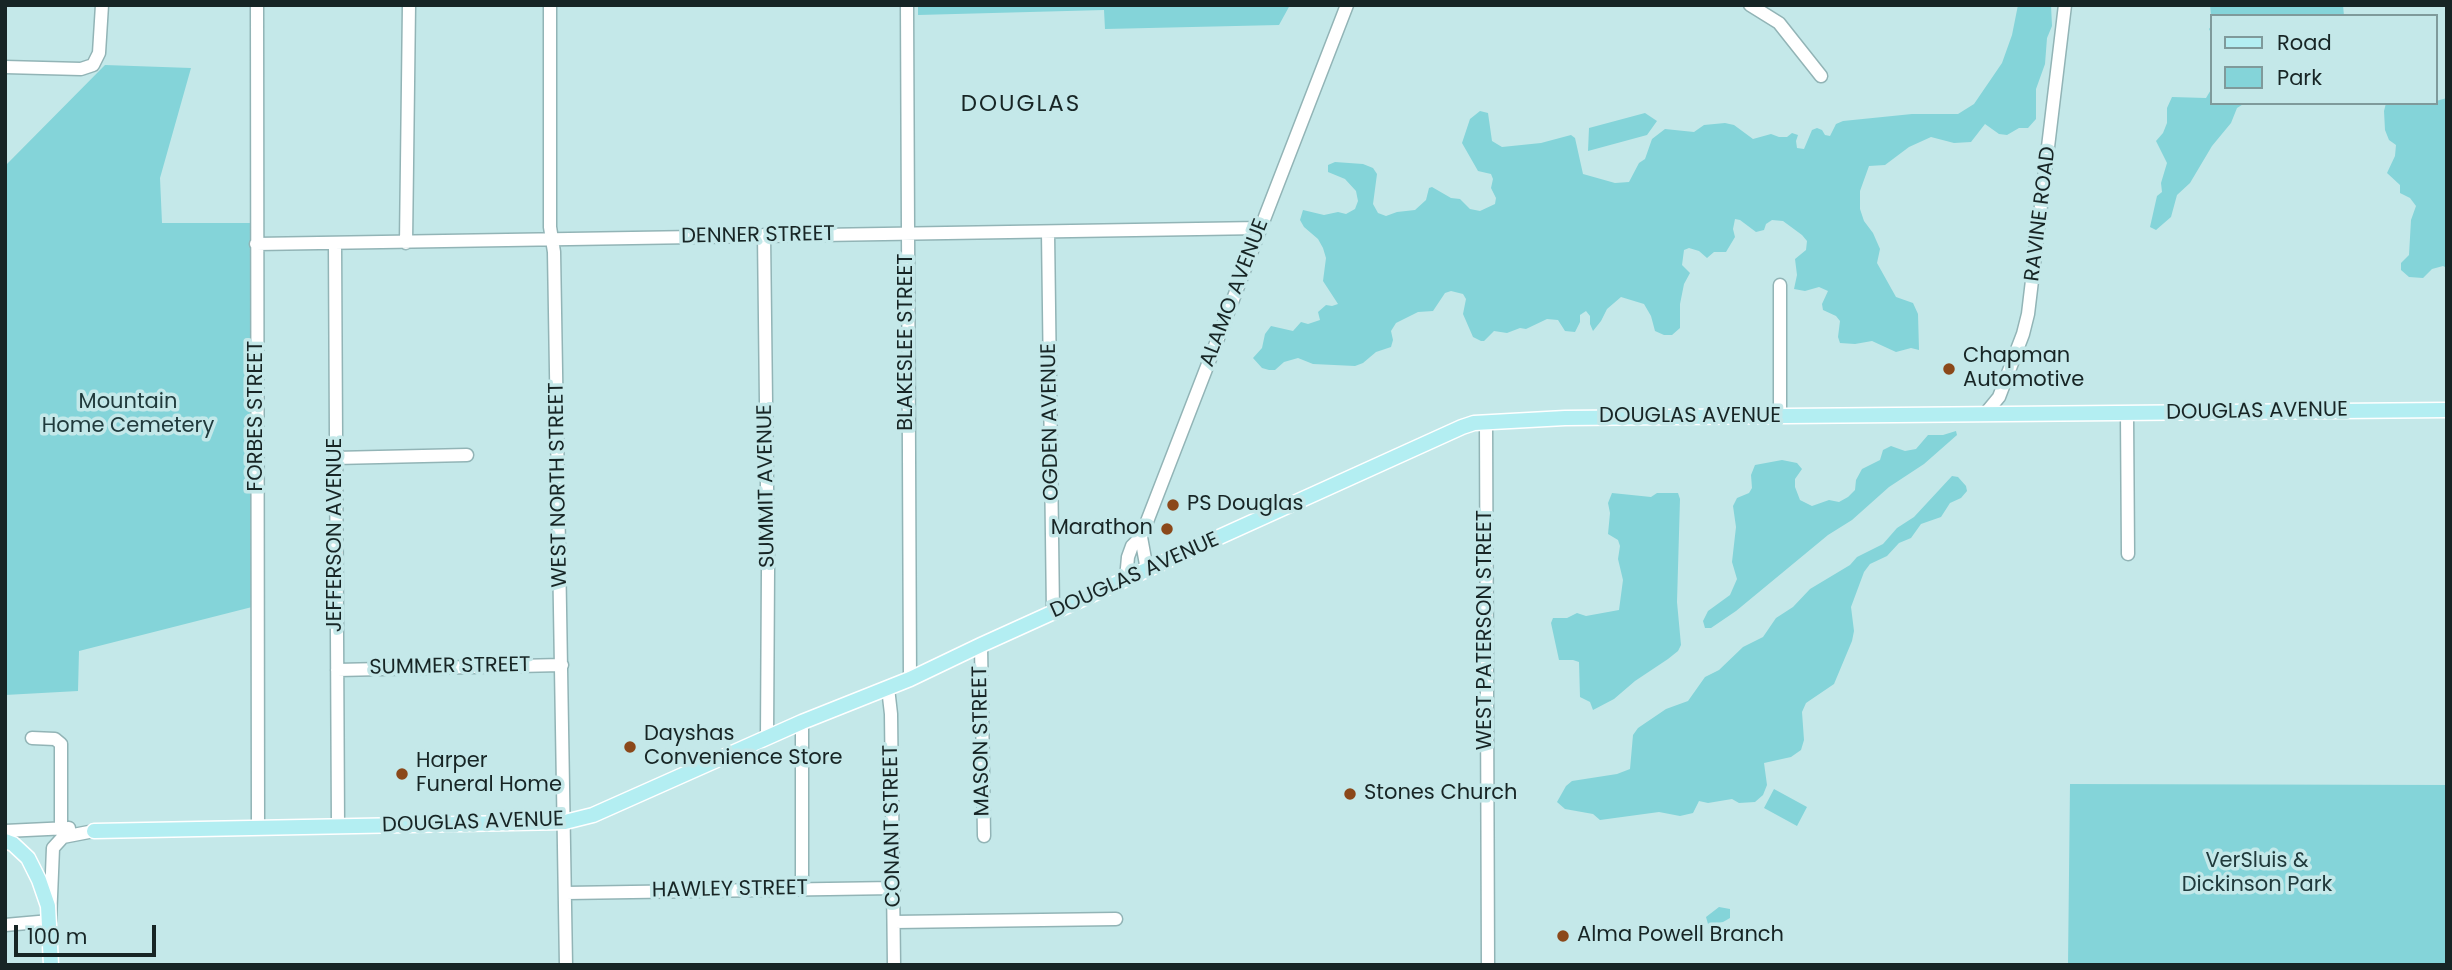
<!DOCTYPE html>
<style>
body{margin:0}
#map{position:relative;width:2452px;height:970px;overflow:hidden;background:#c4e8e9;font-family:Poppins,sans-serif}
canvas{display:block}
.frame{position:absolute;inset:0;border:7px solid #172525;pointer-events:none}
.legend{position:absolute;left:2210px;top:14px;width:228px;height:91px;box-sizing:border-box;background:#c4e8e9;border:2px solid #7f9a9b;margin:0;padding:9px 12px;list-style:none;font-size:21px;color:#172525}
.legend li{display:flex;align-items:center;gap:14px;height:35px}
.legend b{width:35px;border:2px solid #7f9a9b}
.scale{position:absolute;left:14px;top:925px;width:142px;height:32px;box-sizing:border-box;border:4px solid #172525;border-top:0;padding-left:9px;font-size:21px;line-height:24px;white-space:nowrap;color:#172525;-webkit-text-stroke:5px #c4e8e9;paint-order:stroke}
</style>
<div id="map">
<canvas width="2452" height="970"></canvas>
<div class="frame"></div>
<ul class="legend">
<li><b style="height:9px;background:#b3eef2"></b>Road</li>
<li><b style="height:19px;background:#84d4d9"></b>Park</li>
</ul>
<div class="scale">100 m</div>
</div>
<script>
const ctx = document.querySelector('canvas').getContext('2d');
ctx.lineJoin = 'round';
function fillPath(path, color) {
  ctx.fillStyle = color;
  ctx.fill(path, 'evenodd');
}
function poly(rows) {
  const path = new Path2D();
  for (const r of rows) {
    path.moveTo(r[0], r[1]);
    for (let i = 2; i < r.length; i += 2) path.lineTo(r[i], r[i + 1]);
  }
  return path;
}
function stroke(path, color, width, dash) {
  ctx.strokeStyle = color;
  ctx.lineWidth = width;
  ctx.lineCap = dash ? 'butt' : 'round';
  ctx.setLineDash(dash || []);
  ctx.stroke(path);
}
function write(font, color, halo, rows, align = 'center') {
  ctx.font = font + ' Poppins,sans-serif';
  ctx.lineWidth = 7;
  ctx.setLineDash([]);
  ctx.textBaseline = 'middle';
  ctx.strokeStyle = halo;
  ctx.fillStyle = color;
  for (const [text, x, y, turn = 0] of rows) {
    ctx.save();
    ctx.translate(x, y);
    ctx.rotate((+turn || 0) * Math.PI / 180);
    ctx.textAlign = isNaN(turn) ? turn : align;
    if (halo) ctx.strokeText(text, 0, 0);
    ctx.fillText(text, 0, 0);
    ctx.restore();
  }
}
const green = poly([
 [918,5,1290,5,1279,25,1105,29,1104,10,918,15],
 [2018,5,2051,5,2052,26,2047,38,2045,64,2036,89,2036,119,2028,128,2019,128,2007,135,1999,134,1985,124,1971,142,1954,143,1931,137,1909,147,1885,165,1869,166,1860,191,1860,209,1864,221,1873,233,1880,249,1877,263,1896,297,1913,303,1918,314,1919,350,1911,348,1896,352,1872,341,1855,344,1840,343,1838,337,1840,321,1836,316,1823,310,1822,304,1828,291,1819,287,1805,291,1794,289,1797,275,1795,259,1806,250,1807,241,1802,235,1783,221,1772,220,1766,224,1764,230,1756,232,1740,220,1735,219,1733,229,1735,237,1726,252,1714,252,1707,258,1699,251,1689,248,1684,250,1682,265,1690,273,1684,284,1680,304,1680,328,1672,335,1664,335,1655,331,1651,316,1644,304,1621,297,1607,309,1601,321,1593,331,1590,324,1590,316,1586,311,1580,315,1580,322,1575,332,1565,331,1558,320,1547,319,1526,329,1520,328,1507,333,1494,331,1484,341,1481,341,1473,337,1463,314,1466,299,1463,294,1451,291,1445,293,1433,311,1418,312,1396,323,1391,331,1393,340,1391,347,1376,352,1363,363,1355,366,1313,364,1298,358,1284,362,1275,370,1269,370,1262,368,1253,358,1262,348,1265,334,1271,326,1293,331,1301,322,1308,324,1320,320,1318,312,1326,305,1332,306,1338,304,1323,281,1326,258,1323,248,1318,239,1304,227,1300,220,1303,210,1324,215,1338,212,1346,214,1355,209,1358,201,1356,191,1345,179,1328,172,1328,165,1335,162,1363,164,1373,168,1377,174,1373,204,1378,213,1386,216,1397,212,1415,210,1426,200,1429,188,1432,187,1451,198,1460,199,1470,209,1480,211,1495,204,1496,198,1491,188,1493,179,1491,174,1478,171,1462,143,1470,119,1480,111,1488,113,1492,141,1502,147,1541,143,1571,135,1575,138,1583,174,1615,183,1629,182,1639,163,1645,159,1652,139,1665,129,1694,132,1704,125,1725,123,1734,125,1753,139,1771,134,1779,137,1787,137,1792,133,1798,135,1796,141,1797,148,1804,149,1812,130,1817,128,1822,130,1825,135,1830,136,1836,124,1843,121,1912,114,1958,114,1974,104,2002,63,2012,35],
 [2210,5,2343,5,2344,16,2212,16,2212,35,2209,29,2212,25],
 [105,65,191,68,160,178,162,223,250,223,252,607,79,651,78,691,5,695,5,166],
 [2212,88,2212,103,2245,103,2237,108,2231,123,2212,146,2190,183,2177,195,2171,217,2156,230,2150,227,2157,196,2162,192,2161,183,2167,163,2156,141,2163,133,2167,123,2167,108,2172,97,2206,98],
 [2447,98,2447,268,2443,266,2432,269,2423,278,2409,277,2401,270,2401,263,2409,255,2411,220,2416,206,2410,198,2400,193,2400,185,2387,173,2395,156,2396,145,2389,140,2385,130,2384,111,2386,103,2436,103,2436,101],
 [1645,113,1657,121,1647,135,1588,151,1589,128],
 [1956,431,1957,435,1924,464,1889,487,1852,520,1828,535,1736,611,1711,628,1705,628,1703,621,1708,611,1730,595,1737,579,1732,562,1736,527,1733,506,1737,498,1749,493,1752,488,1751,475,1755,465,1782,460,1797,463,1802,469,1795,479,1795,487,1800,500,1812,506,1829,500,1839,502,1848,497,1855,490,1856,480,1862,469,1880,460,1883,450,1891,446,1905,451,1916,449,1928,435,1943,435],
 [1952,476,1958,477,1966,486,1967,491,1961,498,1950,503,1941,517,1921,524,1911,538,1899,543,1887,556,1870,564,1864,572,1851,607,1854,631,1852,641,1834,684,1806,703,1802,712,1804,740,1801,750,1791,757,1764,763,1767,785,1763,795,1755,802,1739,803,1732,799,1708,803,1699,801,1693,813,1680,816,1659,812,1600,820,1593,814,1565,809,1557,802,1566,786,1572,781,1617,774,1630,769,1633,735,1638,728,1666,709,1688,701,1705,677,1719,670,1743,647,1763,637,1776,618,1793,607,1810,589,1850,565,1857,557,1883,544,1897,528,1914,517],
 [1612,493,1651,497,1657,493,1678,493,1680,499,1677,602,1681,645,1678,651,1668,659,1635,681,1614,699,1593,710,1590,702,1580,697,1579,662,1573,660,1559,660,1551,623,1553,618,1567,618,1577,613,1586,616,1619,610,1623,580,1618,559,1620,546,1618,540,1608,534,1610,513,1608,503],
 [2070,784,2447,785,2447,965,2068,965],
 [1774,789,1807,807,1797,826,1764,808],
 [1719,907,1730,909,1730,918,1723,922,1708,924,1706,917]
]);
const minor = poly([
 [257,5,258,826],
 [550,5,550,227,554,252,566,965],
 [907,5,910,679],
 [1750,5,1779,23,1821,76],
 [5,67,81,69,93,65,99,53,102,5],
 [1048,232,1053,612],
 [764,235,768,570,767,737],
 [406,243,409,5],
 [256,244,1260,228],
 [335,244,338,826],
 [1985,414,1999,397,2023,334,2028,314,2065,5],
 [2127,414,2128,554],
 [1780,417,1780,285],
 [1486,422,1488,965],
 [335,458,467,455],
 [1141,537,1147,570],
 [1126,579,1128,557,1132,546,1141,537,1347,5],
 [981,645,984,836],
 [337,670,562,665],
 [888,688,891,714,894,965],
 [802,722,802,889],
 [32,738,55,739,61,744,61,828],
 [5,831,69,828],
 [566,893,894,888],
 [894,922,1116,919],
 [5,925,50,921,53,848,63,837,94,831]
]);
const major = poly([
 [94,831,565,822,593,815,802,722,910,679,981,645,1462,427,1474,423,1565,418,2447,410],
 [5,841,13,844,28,858,39,880,48,906,51,965]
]);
const markers = [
 [1949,369,7,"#8b481a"],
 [1173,505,7,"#8b481a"],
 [1167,529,7,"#8b481a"],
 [630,747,7,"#8b481a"],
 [402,774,7,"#8b481a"],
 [1350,794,7,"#8b481a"],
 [1563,936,7,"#8b481a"]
];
const streetNames = [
 ["RAVINE ROAD",2041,214,-83],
 ["DENNER STREET",758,236,-1],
 ["ALAMO AVENUE",1235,293,-69],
 ["BLAKESLEE STREET",907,342,-90],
 ["DOUGLAS AVENUE",2257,412,-1],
 ["FORBES STREET",257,416,-90],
 ["DOUGLAS AVENUE",1690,417],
 ["OGDEN AVENUE",1051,422,-91],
 ["WEST NORTH STREET",559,485,-91],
 ["SUMMIT AVENUE",767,486,-91],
 ["JEFFERSON AVENUE",336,535,-90],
 ["DOUGLAS AVENUE",1135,576,-24],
 ["WEST PATERSON STREET",1486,630,-90],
 ["SUMMER STREET",450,667,-1],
 ["MASON STREET",982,741,-91],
 ["DOUGLAS AVENUE",473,823,-2],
 ["CONANT STREET",893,826,-91],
 ["HAWLEY STREET",730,890,-1]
];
const poiNames = [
 ["Chapman",1963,357],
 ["Automotive",1963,381],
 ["PS Douglas",1187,505],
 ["Marathon",1153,529,"right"],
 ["Dayshas",644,735],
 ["Convenience Store",644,759],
 ["Harper",416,762],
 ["Funeral Home",416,786],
 ["Stones Church",1364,794],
 ["Alma Powell Branch",1577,936]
];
const parkNames = [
 ["Mountain",128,403],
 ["Home Cemetery",128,427],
 ["VerSluis &",2257,862],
 ["Dickinson Park",2257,886]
];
const neighbourhoodNames = [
 ["DOUGLAS",1021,105]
];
fillPath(green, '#84d4d9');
stroke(minor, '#92b4b6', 15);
stroke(major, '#fff', 17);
stroke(minor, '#fff', 12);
stroke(major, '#b3eef2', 14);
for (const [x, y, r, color] of markers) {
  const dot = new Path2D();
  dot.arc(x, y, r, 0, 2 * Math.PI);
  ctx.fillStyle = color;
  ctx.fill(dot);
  stroke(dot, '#c4e8e9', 2.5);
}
write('21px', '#172525', '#c4e8e9', streetNames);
write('21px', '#172525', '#c4e8e9', poiNames, 'left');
write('21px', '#203a3c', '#c4e8e9', parkNames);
ctx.letterSpacing = '2px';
write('23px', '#172525', '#c4e8e9', neighbourhoodNames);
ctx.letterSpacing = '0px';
</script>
